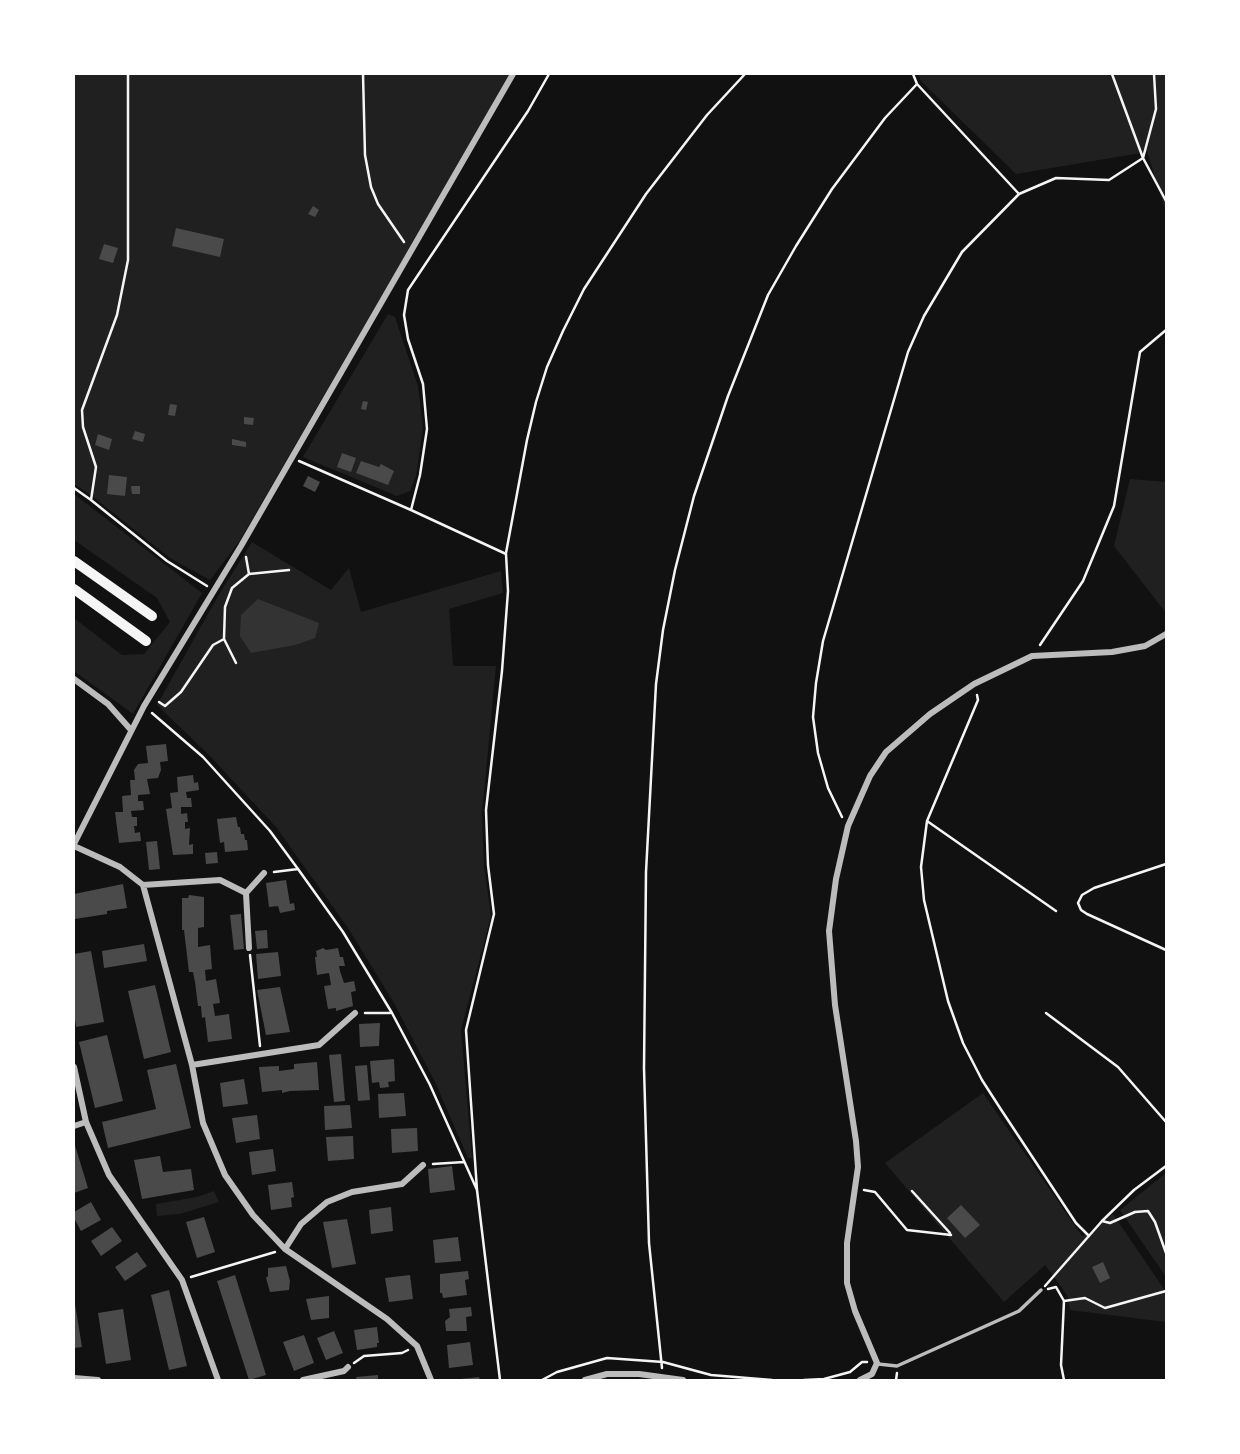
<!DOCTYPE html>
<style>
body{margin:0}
#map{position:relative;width:1240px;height:1454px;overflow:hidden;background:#111;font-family:Signika,sans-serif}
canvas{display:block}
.frame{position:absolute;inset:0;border:75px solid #fff;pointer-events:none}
</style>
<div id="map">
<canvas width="1240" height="1454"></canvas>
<div class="frame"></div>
</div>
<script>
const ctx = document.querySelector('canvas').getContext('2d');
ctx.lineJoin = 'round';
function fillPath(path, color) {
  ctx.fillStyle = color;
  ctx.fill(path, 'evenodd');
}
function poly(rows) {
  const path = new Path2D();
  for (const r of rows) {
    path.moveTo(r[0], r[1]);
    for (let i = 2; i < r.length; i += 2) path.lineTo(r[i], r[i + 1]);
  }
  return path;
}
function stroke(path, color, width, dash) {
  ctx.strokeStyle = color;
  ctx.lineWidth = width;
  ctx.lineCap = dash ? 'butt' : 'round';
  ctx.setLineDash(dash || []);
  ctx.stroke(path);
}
const green = poly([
 [74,74,510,74,239,542,210,580,170,558,92,496,74,484],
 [918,74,1166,74,1166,212,1147,152,1016,174,921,81],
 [388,314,395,317,418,386,423,428,416,476,410,491,397,496,303,457],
 [1130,479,1166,482,1166,613,1114,546],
 [74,494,202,593,133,714,74,671,74,618,122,655,144,654,170,622,157,598,74,540],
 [252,542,331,590,349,568,361,612,501,571,503,593,449,609,453,666,496,666,482,814,484,866,491,916,461,1030,472,1158,468,1158,435,1082,394,1003,348,928,276,827,208,754,157,705,218,596],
 [983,1093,1082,1236,1089,1233,1113,1214,1166,1292,1166,1322,1070,1310,1067,1295,1045,1265,1004,1302,885,1163],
 [1166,1173,1166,1277,1120,1210],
 [214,1191,219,1202,180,1214,157,1216,156,1204,197,1197]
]);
const water = poly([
 [258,599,319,623,315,638,295,645,251,653,240,636,241,615]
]);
const building = poly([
 [313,206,319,210,315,217,308,214],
 [176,228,224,239,220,257,172,246],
 [104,244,118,248,113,263,99,259],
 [363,401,368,402,366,410,361,409],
 [170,404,177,405,175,416,168,415],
 [244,417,254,418,253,425,244,424],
 [135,431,145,434,143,442,132,439],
 [98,434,112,439,109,450,95,445],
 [232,439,246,442,246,447,232,445],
 [342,453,356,458,351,472,337,467],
 [361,461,379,467,381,464,394,471,388,485,356,473],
 [109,475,127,477,125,496,107,494],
 [308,476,320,482,315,492,303,486],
 [131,486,140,486,140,494,132,494],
 [166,744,168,761,160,762,161,770,158,778,147,779,150,794,138,795,138,801,143,801,144,810,131,811,132,817,137,817,137,826,134,826,135,833,140,832,141,841,119,843,115,812,123,812,122,796,131,795,130,780,135,780,134,770,138,764,148,763,146,746],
 [193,775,194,783,198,782,199,790,186,792,187,798,191,798,192,807,181,807,181,814,187,813,188,822,185,822,185,829,190,828,189,845,193,844,193,854,173,855,166,809,172,808,170,793,178,792,177,777],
 [236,817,238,827,240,827,241,834,244,834,245,840,247,840,248,850,225,852,224,842,220,843,217,819],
 [157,841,160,869,149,870,146,842],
 [217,852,218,863,206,864,205,853],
 [286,880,290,904,294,903,295,910,280,913,278,906,269,907,266,883],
 [123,884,127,908,107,911,107,914,75,919,74,894],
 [189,895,204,897,204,927,198,928,198,947,210,945,212,969,205,970,206,981,216,979,220,1003,213,1004,215,1016,229,1014,232,1039,208,1042,205,1017,202,1018,201,1006,198,1006,195,982,193,972,189,972,184,930,182,930,182,898,188,898],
 [241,914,244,949,234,950,230,915],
 [267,930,268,948,257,949,255,931],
 [144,944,147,961,104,968,102,951],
 [323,948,326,950,338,948,340,957,343,957,345,966,339,966,340,971,344,983,354,981,356,991,351,992,353,1006,336,1011,336,1008,328,1009,324,986,331,985,329,973,317,975,315,957,317,957,316,951],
 [91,951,104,1022,76,1027,74,1011,74,954],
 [278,952,281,976,258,979,256,954],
 [155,985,171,1052,144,1059,128,991],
 [280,987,290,1032,266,1035,257,990],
 [380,1023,379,1046,360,1047,359,1024],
 [107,1035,123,1101,95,1108,79,1042],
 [341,1054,345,1101,334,1102,329,1055],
 [394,1059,395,1081,388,1082,389,1087,380,1088,379,1082,372,1083,370,1061],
 [317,1062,319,1090,290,1091,282,1093,282,1090,262,1092,259,1067,279,1066,279,1071,294,1069,294,1064],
 [176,1064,191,1128,108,1148,102,1122,156,1109,147,1070],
 [367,1065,370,1100,358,1101,355,1066],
 [244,1079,248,1104,223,1107,220,1083],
 [404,1093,406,1116,379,1118,378,1094],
 [350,1105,352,1128,325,1130,324,1106],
 [257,1115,260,1139,236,1143,232,1118],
 [417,1128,418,1151,392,1153,391,1129],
 [353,1136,354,1159,328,1161,326,1137],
 [74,1142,88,1188,74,1193],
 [273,1149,276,1171,252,1175,249,1152],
 [160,1156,163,1172,191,1169,194,1190,142,1199,134,1160],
 [452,1166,455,1190,430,1193,428,1169],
 [292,1182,294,1197,291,1198,292,1207,271,1210,268,1185],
 [91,1202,101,1220,81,1231,74,1218,74,1212],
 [961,1205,980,1225,965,1238,947,1218],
 [391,1207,393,1231,371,1234,369,1210],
 [204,1217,215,1252,197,1258,186,1222],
 [347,1219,356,1264,332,1268,323,1222],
 [112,1227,122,1241,101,1256,91,1241],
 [458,1237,461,1261,435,1263,433,1240],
 [137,1252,147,1266,125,1281,115,1267],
 [1103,1262,1110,1278,1100,1283,1092,1267],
 [286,1266,290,1281,289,1290,270,1292,266,1278,268,1276,268,1268],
 [468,1271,469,1279,465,1280,467,1295,443,1298,442,1293,440,1293,440,1274],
 [235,1275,266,1375,249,1380,217,1281],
 [410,1275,413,1299,389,1302,385,1278],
 [169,1290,187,1366,169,1370,151,1295],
 [329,1296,329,1318,311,1320,306,1299],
 [74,1298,82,1347,74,1348],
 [471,1307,472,1316,466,1317,467,1331,446,1331,445,1321,450,1317,449,1309],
 [123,1309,131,1360,106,1364,98,1313],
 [377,1327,379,1343,377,1343,377,1347,357,1350,354,1330],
 [334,1331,343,1353,326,1360,317,1338],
 [304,1335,314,1363,294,1371,283,1342],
 [470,1342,473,1365,449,1368,447,1345],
 [378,1375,378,1380,357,1380,356,1377],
 [479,1377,480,1380,460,1380,460,1379]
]);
const path = poly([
 [128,74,128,260,117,315,82,410,83,427,96,467,91,500,167,561,207,586],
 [363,74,365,155,371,187,378,204,404,242],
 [913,74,917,84,1019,194],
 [1112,74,1143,158,1166,201],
 [299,461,411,510],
 [74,488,91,500],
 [506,553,527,440,536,402,547,367,563,331,584,289,646,194,707,115,745,74],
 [246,557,249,574],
 [1040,645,1083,581,1114,506,1140,352,1166,330],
 [236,663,224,639,225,607,232,588,249,574,289,570],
 [977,695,978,700,927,821,921,867,924,900,948,1001,963,1043,982,1080,1000,1108,1076,1223,1089,1236],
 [159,702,165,706,181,692,213,645,224,639],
 [152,713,203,757,270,831,298,869,343,932,392,1013,430,1085,477,1190,500,1380],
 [842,817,828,788,818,753,813,717,816,683,823,641,908,352,924,316,962,252,1019,194,1056,178,1109,180,1143,158,1156,109,1154,74],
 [927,821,1056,911],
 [1166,864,1094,888,1082,895,1078,903,1081,910,1087,914,1166,950],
 [274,872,298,869],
 [250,955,260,1046],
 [365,1013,390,1013],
 [1046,1013,1118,1067,1166,1122],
 [433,1164,464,1162],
 [477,1190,466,1030,494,914,488,865,486,810,502,671,508,591,506,554,411,510,420,475,427,429,423,384,408,339,404,315,408,290,528,111,549,74],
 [864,1190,875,1192,907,1230,951,1235],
 [912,1191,950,1233],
 [1102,1221,1110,1223,1135,1212,1148,1211,1155,1222,1166,1253],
 [191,1277,275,1252],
 [1045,1286,1102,1221,1134,1190,1166,1166],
 [1048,1289,1056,1287,1064,1301,1061,1365,1064,1380],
 [1064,1301,1085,1298,1105,1308,1166,1291],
 [354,1363,364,1356,402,1353,408,1350],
 [662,1368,649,1243,644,1068,646,872,656,684,663,630,675,570,694,496,728,396,768,295,796,246,832,189,885,118,917,84],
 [542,1380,557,1372,607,1358,663,1362,711,1375,772,1380],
 [804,1380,824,1379,850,1372,862,1362,867,1362],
 [896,1380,897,1373]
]);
const service = poly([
 [878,1364,897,1366,1019,1311,1041,1290]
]);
const minor = poly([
 [74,679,108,704,131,730],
 [74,844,144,706,241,546,513,74],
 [74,846,120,867,143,885,192,1065,203,1123,225,1175,253,1215,285,1249,387,1319,417,1346,431,1380],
 [143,885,220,880,246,893,264,873],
 [246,893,249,948],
 [192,1065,319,1045,355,1013],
 [74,1067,86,1122,109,1175,182,1280,218,1380],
 [74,1126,86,1122],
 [285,1249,301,1224,327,1202,352,1192,402,1184,423,1165],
 [74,1378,98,1380],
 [303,1380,344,1371,348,1367],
 [585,1380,607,1374,639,1374,683,1380],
 [860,1380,872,1374,877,1363,855,1311,847,1283,847,1243,858,1167,856,1141,835,1005,829,931,836,879,848,826,870,776,886,752,930,714,974,684,1032,656,1112,652,1145,646,1166,634]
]);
const trunk = poly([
 [74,561,152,616],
 [74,589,146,641]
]);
fillPath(green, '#202020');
fillPath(water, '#333');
fillPath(building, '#4a4a4a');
stroke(path, '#f5f5f5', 2.5);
stroke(service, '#bcbcbc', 3.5);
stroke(minor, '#bcbcbc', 6);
stroke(trunk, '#f5f5f5', 10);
</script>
